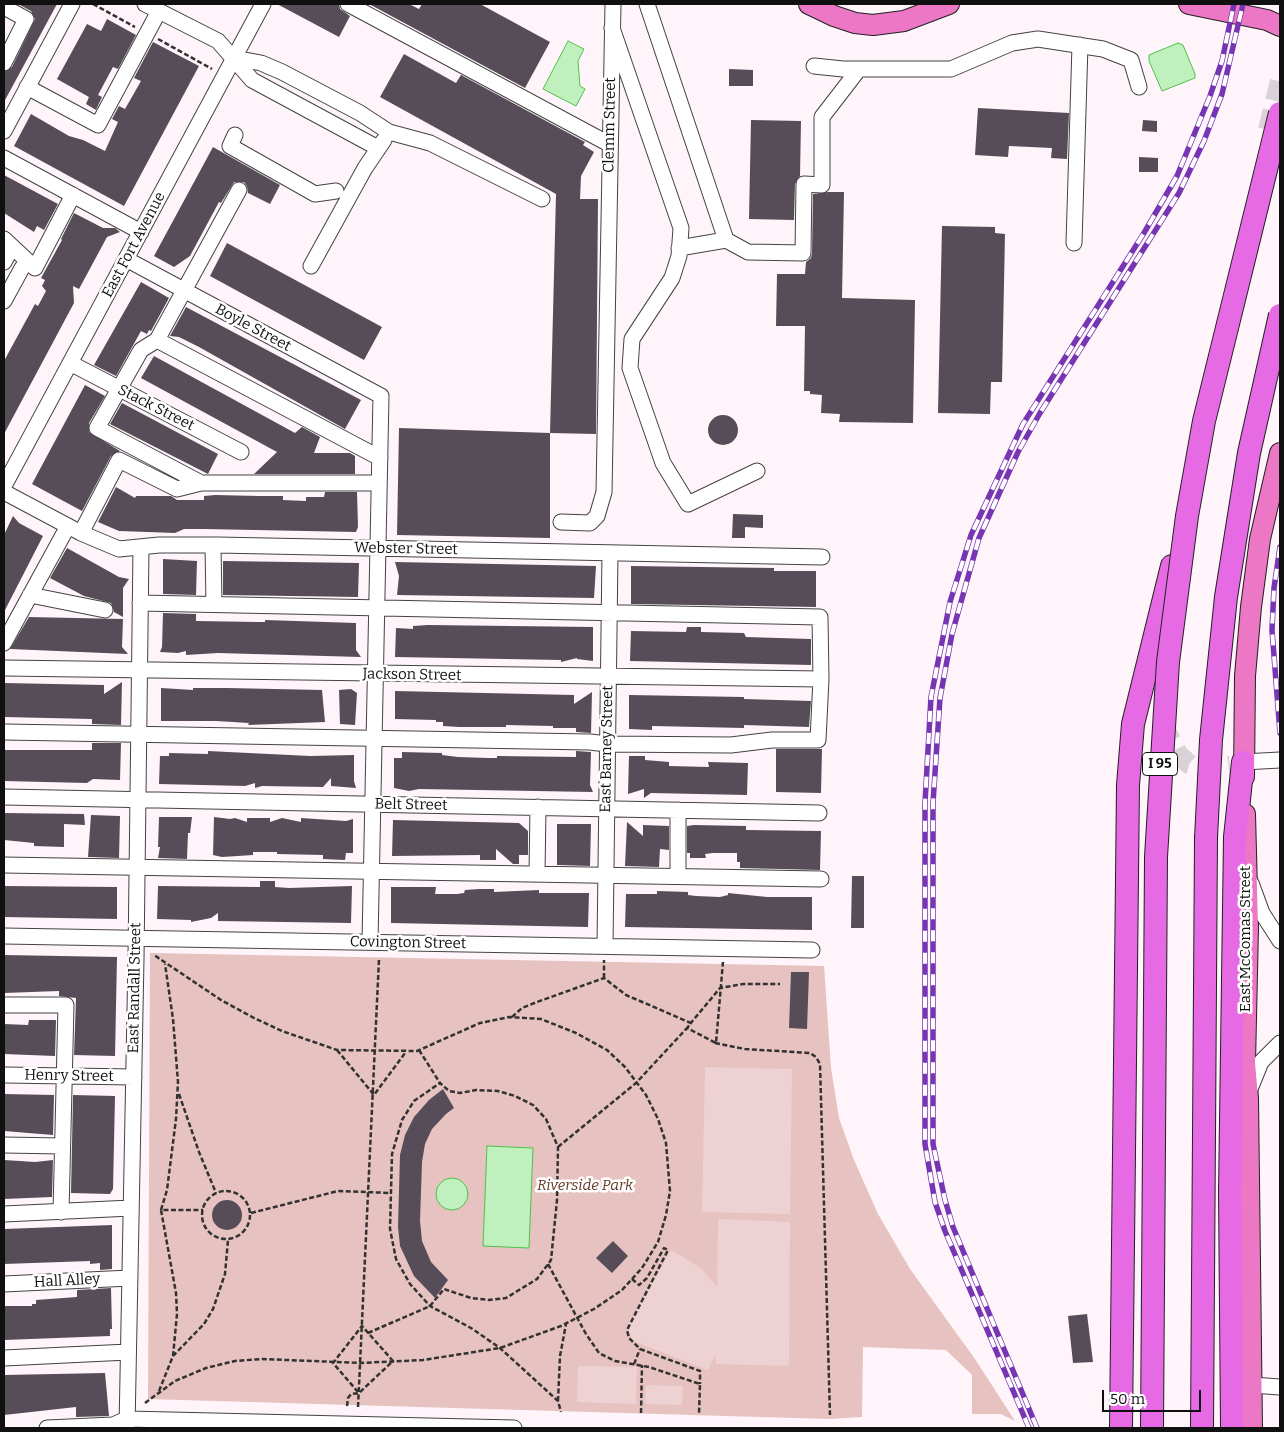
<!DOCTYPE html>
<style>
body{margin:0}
#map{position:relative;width:1284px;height:1432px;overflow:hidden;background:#fef4fa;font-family:Bitter,serif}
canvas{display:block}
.frame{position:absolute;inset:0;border:5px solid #101010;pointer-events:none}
.scale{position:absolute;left:1102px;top:1390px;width:99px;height:22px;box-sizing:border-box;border:2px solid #101010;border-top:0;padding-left:6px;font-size:15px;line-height:18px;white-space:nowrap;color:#101010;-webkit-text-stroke:4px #fff;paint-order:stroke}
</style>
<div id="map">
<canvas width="1284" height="1432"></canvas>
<div class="frame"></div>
<div class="scale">50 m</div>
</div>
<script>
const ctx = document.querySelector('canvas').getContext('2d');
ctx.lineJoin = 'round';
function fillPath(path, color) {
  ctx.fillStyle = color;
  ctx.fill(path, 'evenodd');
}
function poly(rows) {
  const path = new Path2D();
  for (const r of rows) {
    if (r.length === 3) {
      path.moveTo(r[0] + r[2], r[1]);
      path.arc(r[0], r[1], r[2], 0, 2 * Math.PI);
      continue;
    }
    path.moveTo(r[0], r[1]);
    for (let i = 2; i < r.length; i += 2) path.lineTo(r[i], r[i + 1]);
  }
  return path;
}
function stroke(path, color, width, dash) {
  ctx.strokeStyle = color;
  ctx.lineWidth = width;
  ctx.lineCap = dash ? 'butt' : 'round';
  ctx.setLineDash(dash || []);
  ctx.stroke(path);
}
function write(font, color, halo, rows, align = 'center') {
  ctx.font = font + ' Bitter,serif';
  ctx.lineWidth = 5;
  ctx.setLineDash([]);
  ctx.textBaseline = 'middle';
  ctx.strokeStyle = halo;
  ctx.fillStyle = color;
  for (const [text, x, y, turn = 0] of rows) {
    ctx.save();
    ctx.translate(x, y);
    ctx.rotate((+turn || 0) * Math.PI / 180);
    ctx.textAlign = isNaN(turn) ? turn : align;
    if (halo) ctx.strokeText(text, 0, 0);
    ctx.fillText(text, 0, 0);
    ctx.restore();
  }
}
const green = poly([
 [150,953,824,966,831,1068,839,1118,854,1160,878,1214,910,1269,975,1359,1015,1421,1001,1414,972,1414,972,1375,946,1350,863,1347,862,1417,829,1419,148,1399]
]);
const pitch = poly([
 [705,1067,792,1069,790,1214,702,1212],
 [718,1219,790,1222,789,1366,716,1364,715,1355,708,1370,633,1341,627,1327,671,1250,701,1268,717,1287],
 [578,1366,637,1367,636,1404,577,1402],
 [646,1385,683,1386,682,1405,645,1404]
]);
const water = poly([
 [568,41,584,49,578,61,580,86,585,89,576,106,543,89,568,41],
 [1178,43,1183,45,1195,74,1195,78,1162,91,1149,61,1149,55,1178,43],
 [487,1146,533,1148,529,1248,483,1246,487,1146],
 [452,1194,16]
]);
const building = poly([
 [18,4,57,4,4,102,4,72,12,67,35,19,31,11],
 [277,4,339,4,340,9,350,16,339,37],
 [369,4,409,4,419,9,422,4,480,4,550,42,525,88],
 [107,19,136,35,118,69,113,67,98,95,102,97,96,110,86,104,89,97,57,79,87,24,101,31],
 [153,42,199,66,124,206,14,146,31,114,69,136,83,140,105,151,118,122,112,119,119,106,125,109,141,81,134,78],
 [404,54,456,83,461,75,585,142,583,145,594,152,581,176,580,199,598,199,596,434,550,433,556,194,380,97],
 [729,69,753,70,753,86,729,86],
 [978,108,1069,113,1067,159,1051,158,1052,148,1009,146,1008,157,975,155],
 [751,120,801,121,800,176,795,184,794,220,749,219],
 [1143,120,1157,121,1157,132,1142,131],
 [213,147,280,185,270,204,248,193,247,186,244,182,234,182,221,203,219,202,190,256,174,267,154,256],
 [1139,157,1158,158,1158,172,1139,172],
 [4,175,58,204,44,230,37,226,34,232,4,213],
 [828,192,844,192,842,298,915,300,913,423,839,422,840,414,821,413,822,395,810,394,810,391,804,391,805,326,776,326,777,274,805,274,806,262,811,258,812,253,813,194],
 [74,213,103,228,115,228,120,232,107,237,79,289,73,286,74,303,4,434,4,361,35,304,38,306,46,291,42,286,45,280,41,278,62,240,61,239],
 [942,226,995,227,995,233,1005,234,1002,382,991,382,990,414,938,413],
 [227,243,382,327,364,360,210,276],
 [141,282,169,298,151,331,149,330,147,334,141,331,116,376,94,365],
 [186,307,361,400,345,429,199,347,179,337,170,336],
 [154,356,295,433,302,427,320,437,314,453,350,453,355,456,355,474,254,474,277,452,141,378],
 [85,385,105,396,89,423,89,432,120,451,111,456,82,511,32,484],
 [122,403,218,454,208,474,110,424],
 [723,430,15],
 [399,428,550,433,550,538,397,535],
 [116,487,135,498,136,496,171,496,177,500,204,500,204,496,215,495,259,496,283,496,283,500,306,501,306,497,324,497,325,492,357,492,358,527,356,532,204,529,184,529,175,533,119,531,98,522],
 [733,514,763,515,763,528,745,527,745,538,732,538],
 [13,516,19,523,43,536,4,612,4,535],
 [67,548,119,577,129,579,123,588,123,617,114,612,111,603,84,596,50,578],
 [163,559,197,561,196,595,163,594],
 [223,561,359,563,358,597,223,595],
 [395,562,596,566,594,598,397,595,399,576],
 [631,566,774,568,774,571,816,571,816,607,631,604],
 [163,613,196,614,196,621,258,622,265,622,265,620,356,623,356,650,361,657,218,653,186,655,186,651,178,653,160,652,162,647],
 [29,617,123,619,122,647,128,654,10,649],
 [428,625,593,627,593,661,577,659,577,658,561,662,561,660,395,657,396,628,413,629,413,626],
 [687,627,701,627,701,632,744,633,746,637,811,639,811,665,630,661,631,631,686,632],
 [122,682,121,725,92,724,92,719,4,717,4,683,104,685,104,694],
 [161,688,193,690,193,688,227,688,322,690,325,722,248,725,249,723,216,721,161,721],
 [351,689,357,693,355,725,340,724,339,690],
 [395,691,574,695,574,704,592,692,591,733,576,732,576,728,553,728,553,726,506,725,506,727,459,727,443,726,443,722,436,722,436,720,395,719],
 [629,695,744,697,744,699,811,701,809,727,744,725,744,728,652,726,652,730,629,729],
 [92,743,121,743,120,780,93,779,87,783,4,781,4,750,92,750],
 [776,749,822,749,821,793,776,792],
 [208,751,310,756,354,755,354,781,356,788,331,786,331,778,323,787,262,786,255,788,255,783,245,786,159,784,160,756,169,756,169,753,208,754],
 [576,751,591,752,590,785,593,792,419,789,409,791,394,788,394,758,402,758,402,752,442,753,442,755,458,757,489,758,497,758,497,756,576,757],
 [629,756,645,756,645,760,669,762,669,766,709,767,708,762,748,763,747,795,651,793,644,798,644,789,628,794],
 [4,813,84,814,85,825,64,824,64,847,34,846,34,843,4,840],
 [91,815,120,816,119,858,88,857],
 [159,817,192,817,190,833,188,833,187,859,158,858,160,847,158,847],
 [214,817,230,819,235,818,247,822,247,818,270,818,270,822,282,818,301,822,301,818,346,821,353,819,353,853,346,853,345,860,323,859,323,855,277,854,277,852,253,852,253,855,222,857,213,855],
 [393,820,519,823,528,831,528,855,519,855,519,864,513,864,496,849,496,860,480,860,480,855,392,856],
 [627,822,643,836,643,825,669,826,669,850,660,849,659,867,625,866],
 [557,824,591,824,590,866,557,865],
 [694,825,746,826,746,830,821,831,820,870,740,868,740,862,737,862,737,853,713,853,705,854,706,858,690,858,690,853,687,853,687,826],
 [852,876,864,876,864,928,851,928],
 [260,881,275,881,275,887,289,888,352,886,351,923,218,921,218,913,211,918,191,922,191,920,157,919,158,886,260,887],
 [4,886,117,887,117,919,4,917],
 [391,887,436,887,435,894,457,894,464,893,465,890,479,889,494,889,494,892,539,890,539,893,589,893,588,927,391,923],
 [657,891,688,892,688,895,696,896,720,897,728,895,728,893,767,897,812,897,812,930,625,927,626,894,657,894],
 [4,955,117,957,115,1056,74,1055,76,998,59,996,59,991,4,993],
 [791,972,809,972,807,1029,789,1028],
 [29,1020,56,1020,55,1056,4,1054,4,1024,28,1025],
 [443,1089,454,1108,446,1114,432,1129,425,1144,422,1162,420,1221,422,1241,431,1262,448,1280,435,1298,414,1276,400,1246,398,1227,400,1155,405,1135,414,1117,429,1100],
 [4,1094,54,1095,53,1135,4,1131],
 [73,1095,115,1096,113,1189,110,1194,71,1193],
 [4,1160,35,1162,53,1160,52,1197,4,1199],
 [227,1215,15],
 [112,1225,112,1269,100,1270,100,1263,90,1264,90,1261,4,1264,4,1229],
 [613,1241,628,1256,612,1273,596,1258],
 [111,1288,112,1329,110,1329,110,1336,4,1340,4,1306,32,1306,32,1304,36,1304,36,1300,77,1297,77,1290],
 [1087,1314,1093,1362,1073,1363,1068,1316],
 [105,1373,109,1416,76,1417,76,1407,4,1415,4,1375]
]);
const majorTunnel = poly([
 [1268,130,1280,81],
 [1162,723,1178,754,1189,764,1207,769,1230,766]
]);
const path = poly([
 [93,4,135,27],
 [158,39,212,69],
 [604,978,604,960],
 [512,1017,522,1008,537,1002,604,978,626,995,691,1023,687,1028,716,1043,723,962],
 [690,1024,720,988,743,984,780,984],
 [715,1043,745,1049,810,1053,816,1057,820,1064,830,1415],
 [337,1050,374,1095,405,1053],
 [419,1050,440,1083],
 [179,1094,199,1152,216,1193],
 [558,1147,636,1083,687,1028],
 [226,1215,24],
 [161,1210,167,1190,176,1119,178,1082,173,1019,165,964],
 [251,1213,338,1191,391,1193],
 [548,1264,586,1334,599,1353,615,1361,649,1367,700,1384,699,1414],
 [632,1279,639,1285,647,1278,664,1248,668,1250,627,1330,629,1338,640,1349,700,1371,700,1384],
 [368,1333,430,1306,444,1289,471,1298,489,1300,506,1298,537,1279,551,1260,557,1200,558,1147,546,1119,533,1105,515,1096,498,1091,476,1090,460,1093,449,1091,440,1083,414,1101,402,1120,392,1154,390,1229,396,1259,410,1284,430,1306,471,1328,500,1348,558,1401,561,1412],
 [173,1356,177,1314,176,1293,161,1210,203,1210],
 [634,1364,640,1349],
 [159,1391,173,1356,204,1324,213,1309,225,1274,228,1240],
 [558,1401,560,1356,566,1324],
 [145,1403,175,1381,206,1368,235,1361,262,1359,361,1363,423,1360,500,1348,561,1326,594,1309,622,1290,642,1268,658,1242,666,1215,670,1191,666,1143,658,1119,646,1095,625,1067,607,1050,576,1033,541,1019,509,1017,480,1023,417,1051,337,1050,282,1031,254,1018,221,1000,154,955],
 [347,1406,348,1398,351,1394,359,1393,393,1361,362,1326,333,1363,358,1392],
 [358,1407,379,959],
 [641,1413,642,1365]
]);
const minor = poly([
 [145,4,218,41,252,80,378,148],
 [348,4,609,144],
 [647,4,726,240],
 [4,7,26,19,4,63],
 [612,28,681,228,679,256,672,278,632,339,630,368,663,463,688,504,757,471],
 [234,58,261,63,282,72,360,113,389,132,430,143,542,199],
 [814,66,843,69,951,69,1012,43,1038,39,1103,49,1131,60,1139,87],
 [27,87,98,125,159,11],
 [4,131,72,4],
 [235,135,230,146,315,194,336,191],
 [4,158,141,232],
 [4,239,35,268,73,195],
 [1074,243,1080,45],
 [679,248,726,240,748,252,803,253,804,184,822,185,822,117,859,69],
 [126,259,381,396,370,942],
 [4,262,12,247],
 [311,266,365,168,384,140],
 [4,301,22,268],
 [157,340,239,190],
 [70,363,241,452],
 [201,483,97,428,141,350,157,340,380,458],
 [4,486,263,4],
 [4,492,81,533,119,549,159,545,217,545,822,557],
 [561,522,590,523,597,516,604,492,613,4],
 [81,533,119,460,177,489,201,483,379,483],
 [213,546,214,604],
 [30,595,105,610],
 [4,643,68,526],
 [4,668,821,679],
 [4,732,590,742,607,744,731,745,772,740,818,740,821,679,820,617,140,603],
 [1243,762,1280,760],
 [4,797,819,813],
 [4,865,821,879],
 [537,874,538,807],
 [678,876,678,810],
 [1251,883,1262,913,1280,941],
 [4,936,812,950],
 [605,945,610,553],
 [4,1005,66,1005,61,1212],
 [4,1075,134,1077],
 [1250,1089,1261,1062,1280,1043],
 [4,1145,62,1146],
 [4,1214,131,1208],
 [4,1284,130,1278],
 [4,1358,128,1352],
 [1252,1385,1280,1387],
 [47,1428,113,1425,127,1419,514,1428],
 [127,1428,136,958,141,547]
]);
const major = poly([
 [809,4,834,16,855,23,873,25,904,21,949,4],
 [1189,4,1267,20,1280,26],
 [1244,777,1245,676,1251,607,1260,539,1280,453],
 [1245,814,1248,928,1245,1063,1248,1098,1252,1428]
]);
const highway = poly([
 [1121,1428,1128,785,1133,724,1172,566],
 [1202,1428,1206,838],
 [1232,1428,1230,1192,1235,837,1243,762]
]);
const rail = poly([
 [1280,547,1274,588,1272,630,1280,733],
 [1029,1428,945,1231,935,1202,925,1144,925,803,931,697,950,602,971,535,1023,424,1144,233,1177,176,1210,96,1222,61,1234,4],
 [1037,1428,953,1227,945,1200,933,1144,933,803,940,698,952,634,979,538,1018,452,1040,413,1179,193,1204,141,1222,94,1243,4]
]);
const highwayBridge = poly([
 [1206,838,1211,740,1226,597,1249,453,1280,315],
 [1152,1428,1156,857,1168,662,1187,516,1204,421,1280,113]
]);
const shields = [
 [1160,764,35]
];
const shieldNames = [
 ["I 95",1160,764]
];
const streetNames = [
 ["Clemm Street",610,125,-89],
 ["East Fort Avenue",134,245,-62],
 ["Boyle Street",253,328,28],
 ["Stack Street",156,408,27],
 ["Webster Street",406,549,1],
 ["Jackson Street",412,675,1],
 ["East Barney Street",607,749,-89],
 ["Belt Street",411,805,1],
 ["East McComas Street",1246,939,-90],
 ["Covington Street",408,943,1],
 ["East Randall Street",135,988,-89],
 ["Henry Street",69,1076,1],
 ["Hall Alley",67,1281,-3]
];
const parkNames = [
 ["Riverside Park",585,1186]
];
fillPath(green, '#e6c2c0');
fillPath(pitch, '#eed1d3');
fillPath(water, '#c0f0bd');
stroke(water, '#50c04c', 1);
fillPath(building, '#574d58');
stroke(majorTunnel, '#dad2d7', 20, [20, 10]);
stroke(minor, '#434343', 17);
stroke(major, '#212121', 22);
stroke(highway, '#212121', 24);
stroke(path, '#323232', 2.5, [5, 2.5]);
stroke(minor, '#fff', 15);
stroke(major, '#eb77c5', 20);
stroke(highway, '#e66ae3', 22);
stroke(rail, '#7635b3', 5.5);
stroke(rail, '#fff', 4, [11]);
stroke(highwayBridge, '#212121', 24, []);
stroke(highwayBridge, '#e66ae3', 22);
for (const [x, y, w] of shields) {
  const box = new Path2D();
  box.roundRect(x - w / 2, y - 11.5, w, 23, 4);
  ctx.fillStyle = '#fff';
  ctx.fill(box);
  stroke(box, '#101010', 1);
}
write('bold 14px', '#101010', null, shieldNames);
write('15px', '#101010', '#fff', streetNames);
write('italic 15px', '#623b26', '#fff', parkNames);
</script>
